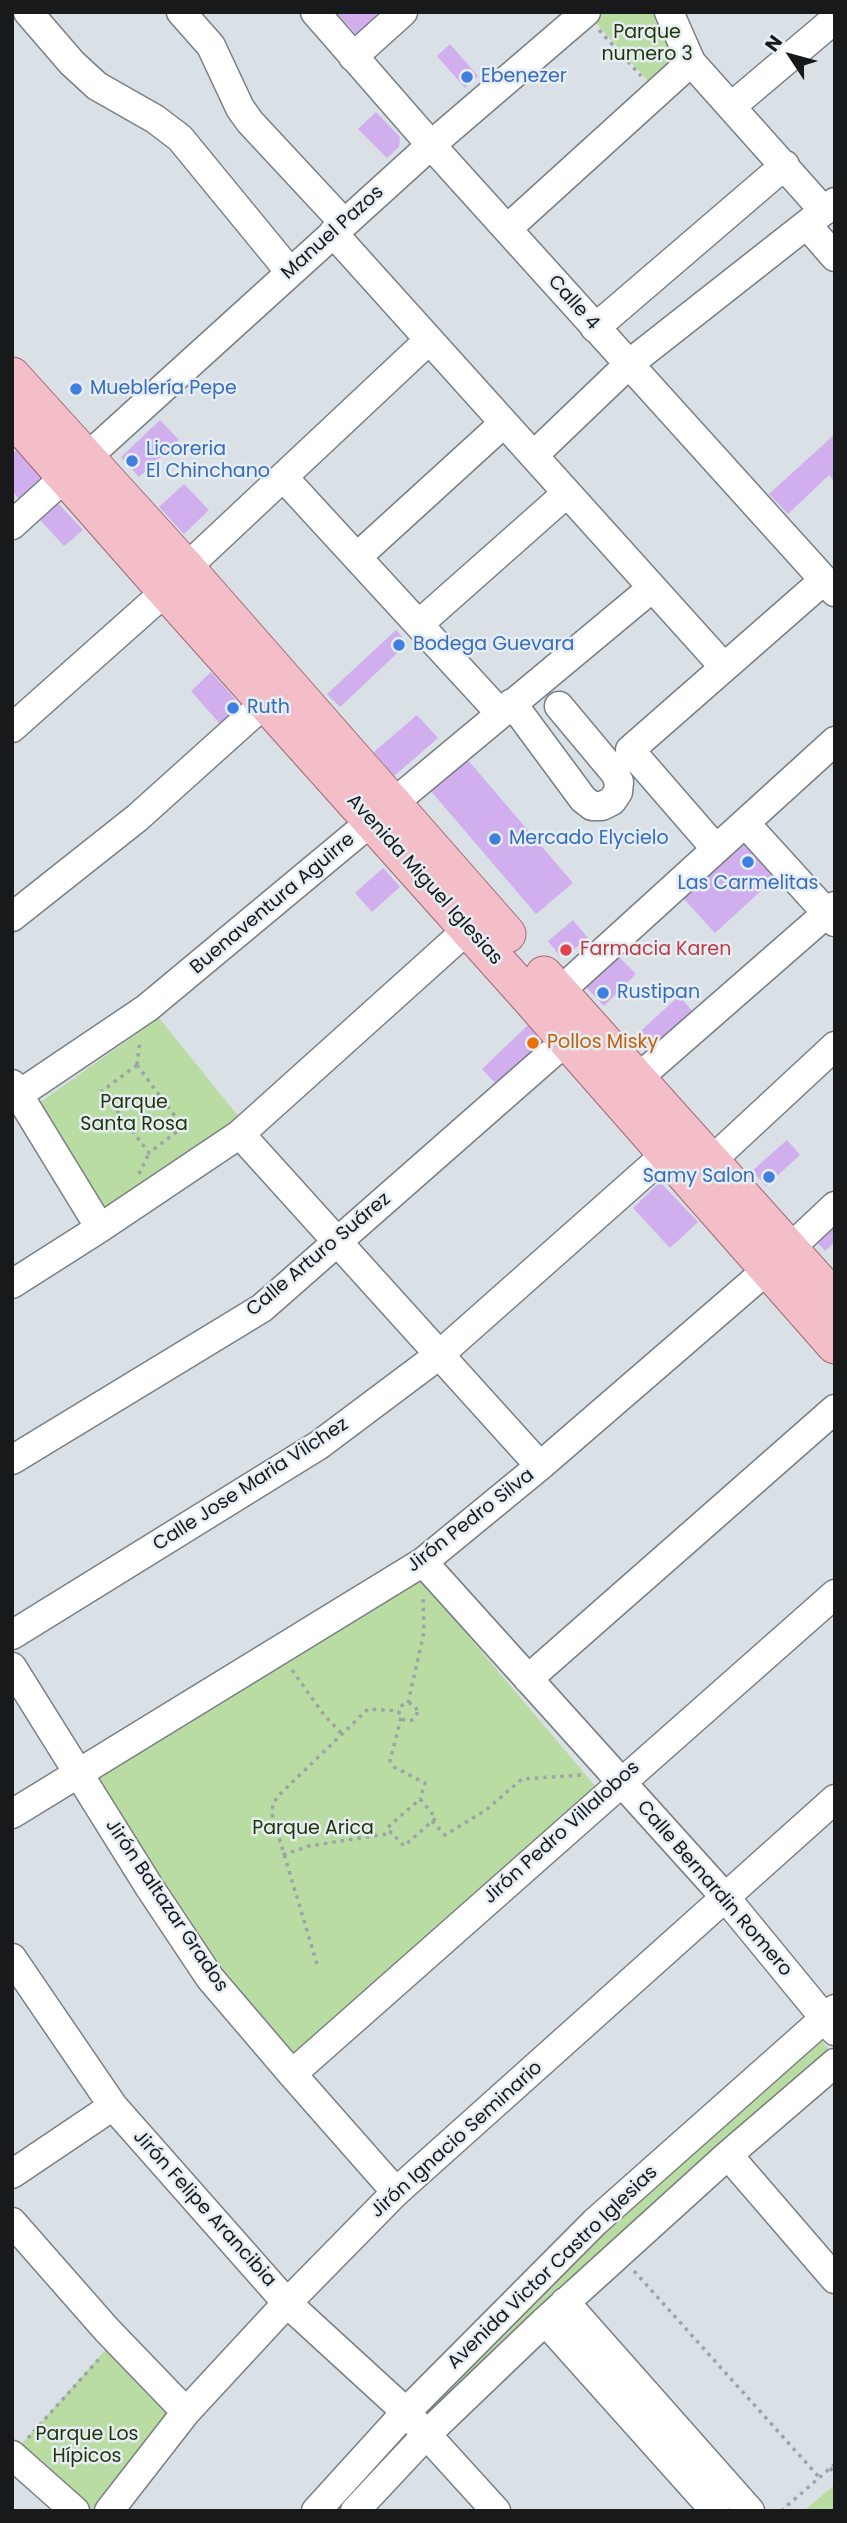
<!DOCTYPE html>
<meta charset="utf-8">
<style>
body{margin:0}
#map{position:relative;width:847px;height:2523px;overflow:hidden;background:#d9e0e6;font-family:Poppins,sans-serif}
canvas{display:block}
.frame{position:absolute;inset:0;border:14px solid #17191b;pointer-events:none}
.north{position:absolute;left:756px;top:21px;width:70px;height:70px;-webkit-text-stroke:5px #e6edf3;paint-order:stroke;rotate:306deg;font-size:19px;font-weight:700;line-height:28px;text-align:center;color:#17191b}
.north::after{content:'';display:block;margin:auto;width:24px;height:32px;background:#17191b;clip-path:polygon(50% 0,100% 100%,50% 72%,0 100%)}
</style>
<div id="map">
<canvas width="847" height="2523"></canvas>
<div class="frame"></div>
<div class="north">N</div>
</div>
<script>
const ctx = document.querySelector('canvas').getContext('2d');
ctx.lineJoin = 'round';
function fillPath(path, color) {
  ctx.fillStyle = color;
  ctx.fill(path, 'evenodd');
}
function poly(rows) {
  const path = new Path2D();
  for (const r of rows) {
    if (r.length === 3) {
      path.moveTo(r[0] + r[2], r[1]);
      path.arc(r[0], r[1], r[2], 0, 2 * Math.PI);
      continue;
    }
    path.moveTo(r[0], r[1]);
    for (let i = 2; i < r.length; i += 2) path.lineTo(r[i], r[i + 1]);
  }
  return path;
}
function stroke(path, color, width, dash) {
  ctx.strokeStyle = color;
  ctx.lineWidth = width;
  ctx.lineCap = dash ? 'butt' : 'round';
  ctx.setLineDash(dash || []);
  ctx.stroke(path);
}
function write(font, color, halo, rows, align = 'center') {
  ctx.font = font + ' Poppins,sans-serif';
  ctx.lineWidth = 5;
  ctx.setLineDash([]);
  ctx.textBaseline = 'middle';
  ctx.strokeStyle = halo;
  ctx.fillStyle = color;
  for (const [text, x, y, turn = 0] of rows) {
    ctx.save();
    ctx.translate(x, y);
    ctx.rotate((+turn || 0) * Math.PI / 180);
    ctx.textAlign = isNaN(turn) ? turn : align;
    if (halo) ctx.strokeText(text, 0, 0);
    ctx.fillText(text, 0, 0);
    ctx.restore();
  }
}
const green = poly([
 [594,12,655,12,688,61,656,90,590,16],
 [159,1018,239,1117,107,1213,39,1103],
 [421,1580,596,1787,291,2057,199,1941,99,1778],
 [818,2036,830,2051,613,2239,439,2412,426,2398,607,2223],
 [108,2347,174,2417,97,2511,84,2511,17,2449],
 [834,2485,835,2511,804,2511]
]);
const building = poly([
 [336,12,373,12,382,22,362,41],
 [450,44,478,76,465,88,437,56],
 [376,112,400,137,399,147,387,158,358,129],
 [160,420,179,440,139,477,121,457],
 [835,434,835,482,829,475,788,514,769,494],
 [17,450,42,478,19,499,12,491,12,454],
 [184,484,209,510,184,534,159,507],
 [58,503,83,530,64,546,40,520],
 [396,630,408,643,340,707,327,694],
 [211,672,241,706,220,724,191,691],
 [417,715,438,738,394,776,374,752],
 [467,759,573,883,536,914,430,790],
 [743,843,775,878,715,933,683,898],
 [383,868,400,887,372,912,355,893],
 [573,920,588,938,568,954,560,956,548,941],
 [618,956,636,974,604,1006,586,987],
 [679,996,696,1015,650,1057,633,1038],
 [528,1025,544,1043,498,1086,482,1069],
 [787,1140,800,1155,766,1186,752,1171],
 [660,1182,698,1222,670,1248,633,1208],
 [835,1215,835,1242,825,1251,811,1236]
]);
const path = poly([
 [599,30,641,76],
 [137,1065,183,1127,149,1153,102,1091,137,1065],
 [137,1065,140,1040],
 [139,1174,149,1153],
 [292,1670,324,1715,342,1734],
 [408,1712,9],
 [408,1703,424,1632,423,1598],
 [401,1718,390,1761,394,1767,425,1783,420,1799],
 [420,1799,436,1818,404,1846,387,1828,420,1799],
 [432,1821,445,1835,486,1810,522,1779,582,1775],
 [283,1855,309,1846,392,1833],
 [317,1964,272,1814,273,1804,277,1797,368,1709,399,1711],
 [634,2271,819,2477],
 [28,2438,100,2358],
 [830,2468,835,2473],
 [781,2511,835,2464]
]);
const minor = poly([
 [28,12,72,63,97,86,155,119,180,138,290,272],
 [181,12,211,46,240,108,250,122,344,223],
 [315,12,431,145,835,592],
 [669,12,691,62,824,211],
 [353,57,403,12],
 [732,106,835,19],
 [807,225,835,257],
 [507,229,691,62],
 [333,233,724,667],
 [595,328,785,165],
 [534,455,629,364,835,202],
 [86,458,431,145,586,12],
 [284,478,500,713],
 [12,525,65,477],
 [357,557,504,423],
 [186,568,429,340],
 [419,624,567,493],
 [512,703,583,799,592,806,602,806,612,801,618,792,619,782,615,773,559,706],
 [12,728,166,591],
 [745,823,835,922],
 [716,849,630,750,824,580],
 [12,917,137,818,266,702],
 [559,992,835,741],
 [637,1079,835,906],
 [12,1084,100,1228],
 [12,1099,147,1008,652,588],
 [240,1134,540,1466],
 [710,1162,835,1046],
 [12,1284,100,1228,240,1134,468,929],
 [12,1460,262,1308,567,1040],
 [423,1562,725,1897,835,2031],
 [12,1635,319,1445,439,1355,667,1153],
 [12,1667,150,1888,210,1978,292,2074,396,2192],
 [528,1679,835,1409],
 [12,1814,423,1562,540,1466,768,1269,835,1206],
 [12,1958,113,2106,287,2303,406,2412,496,2511],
 [292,2074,835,1594],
 [728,2155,835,2279],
 [12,2174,113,2106],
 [12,2222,107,2330,186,2412],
 [565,2302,750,2511],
 [545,2321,715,2511],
 [12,2455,75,2511],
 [109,2511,186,2412,287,2303,396,2192,835,1799],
 [316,2511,406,2412,595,2222,835,2009],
 [355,2511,427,2434,545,2321,728,2155,835,2063]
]);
const major = poly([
 [12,376,186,568,507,934],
 [12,416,166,591,528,996,835,1345],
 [544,975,835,1300]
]);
const markers = [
 [467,77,7,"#3f7fe0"],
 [76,389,7,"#3f7fe0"],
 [132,461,7,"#3f7fe0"],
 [399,645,7,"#3f7fe0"],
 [233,708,7,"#3f7fe0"],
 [495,839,7,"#3f7fe0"],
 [748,862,7,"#3f7fe0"],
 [566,950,7,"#e0444e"],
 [603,993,7,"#3f7fe0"],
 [533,1043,7,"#e8710a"],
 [769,1177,7,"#3f7fe0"]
];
const parkNames = [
 ["Parque",647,33],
 ["numero 3",647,55],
 ["Parque",134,1103],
 ["Santa Rosa",134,1125],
 ["Parque Arica",313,1829],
 ["Parque Los",87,2435],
 ["Hípicos",87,2457]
];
const shopNames = [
 ["Ebenezer",481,77],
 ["Mueblería Pepe",90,389],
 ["Licoreria",146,450],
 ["El Chinchano",146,472],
 ["Bodega Guevara",413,645],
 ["Ruth",247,708],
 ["Mercado Elycielo",509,839],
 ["Las Carmelitas",748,884,"center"],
 ["Rustipan",617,993],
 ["Samy Salon",755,1177,"right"]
];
const streetNames = [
 ["Manuel Pazos",333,233,-42],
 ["Calle 4",573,303,48],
 ["Avenida Miguel Iglesias",424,880,48],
 ["Buenaventura Aguirre",273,904,-40],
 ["Calle Arturo Suárez",319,1255,-40],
 ["Calle Jose Maria Vilchez",251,1485,-33],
 ["Jirón Pedro Silva",471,1521,-38],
 ["Jirón Pedro Villalobos",562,1833,-42],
 ["Calle Bernardin Romero",714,1889,49],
 ["Jirón Baltazar Grados",166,1906,56],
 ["Jirón Ignacio Seminario",457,2140,-42],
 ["Jirón Felipe Arancibia",204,2209,48],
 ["Avenida Victor Castro Iglesias",553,2268,-44]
];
const healthNames = [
 ["Farmacia Karen",580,950]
];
const foodNames = [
 ["Pollos Misky",547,1043]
];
fillPath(green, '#b9dca2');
fillPath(building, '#d1aeed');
stroke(minor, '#797f84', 31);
stroke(major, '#a26874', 39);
stroke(path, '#9da3a8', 3.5, [3.5, 5]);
stroke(minor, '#fff', 28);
stroke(major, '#f4bec8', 37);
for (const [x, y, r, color] of markers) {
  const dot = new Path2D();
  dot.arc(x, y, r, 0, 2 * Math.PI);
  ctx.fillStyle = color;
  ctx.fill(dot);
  stroke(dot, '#e6edf3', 2.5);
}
write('19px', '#1d3406', '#e6edf3', parkNames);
write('19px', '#366cbe', '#e6edf3', shopNames, 'left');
write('19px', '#17191b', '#e6edf3', streetNames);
write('19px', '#be3a42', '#e6edf3', healthNames, 'left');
write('19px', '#c56008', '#e6edf3', foodNames, 'left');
</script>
